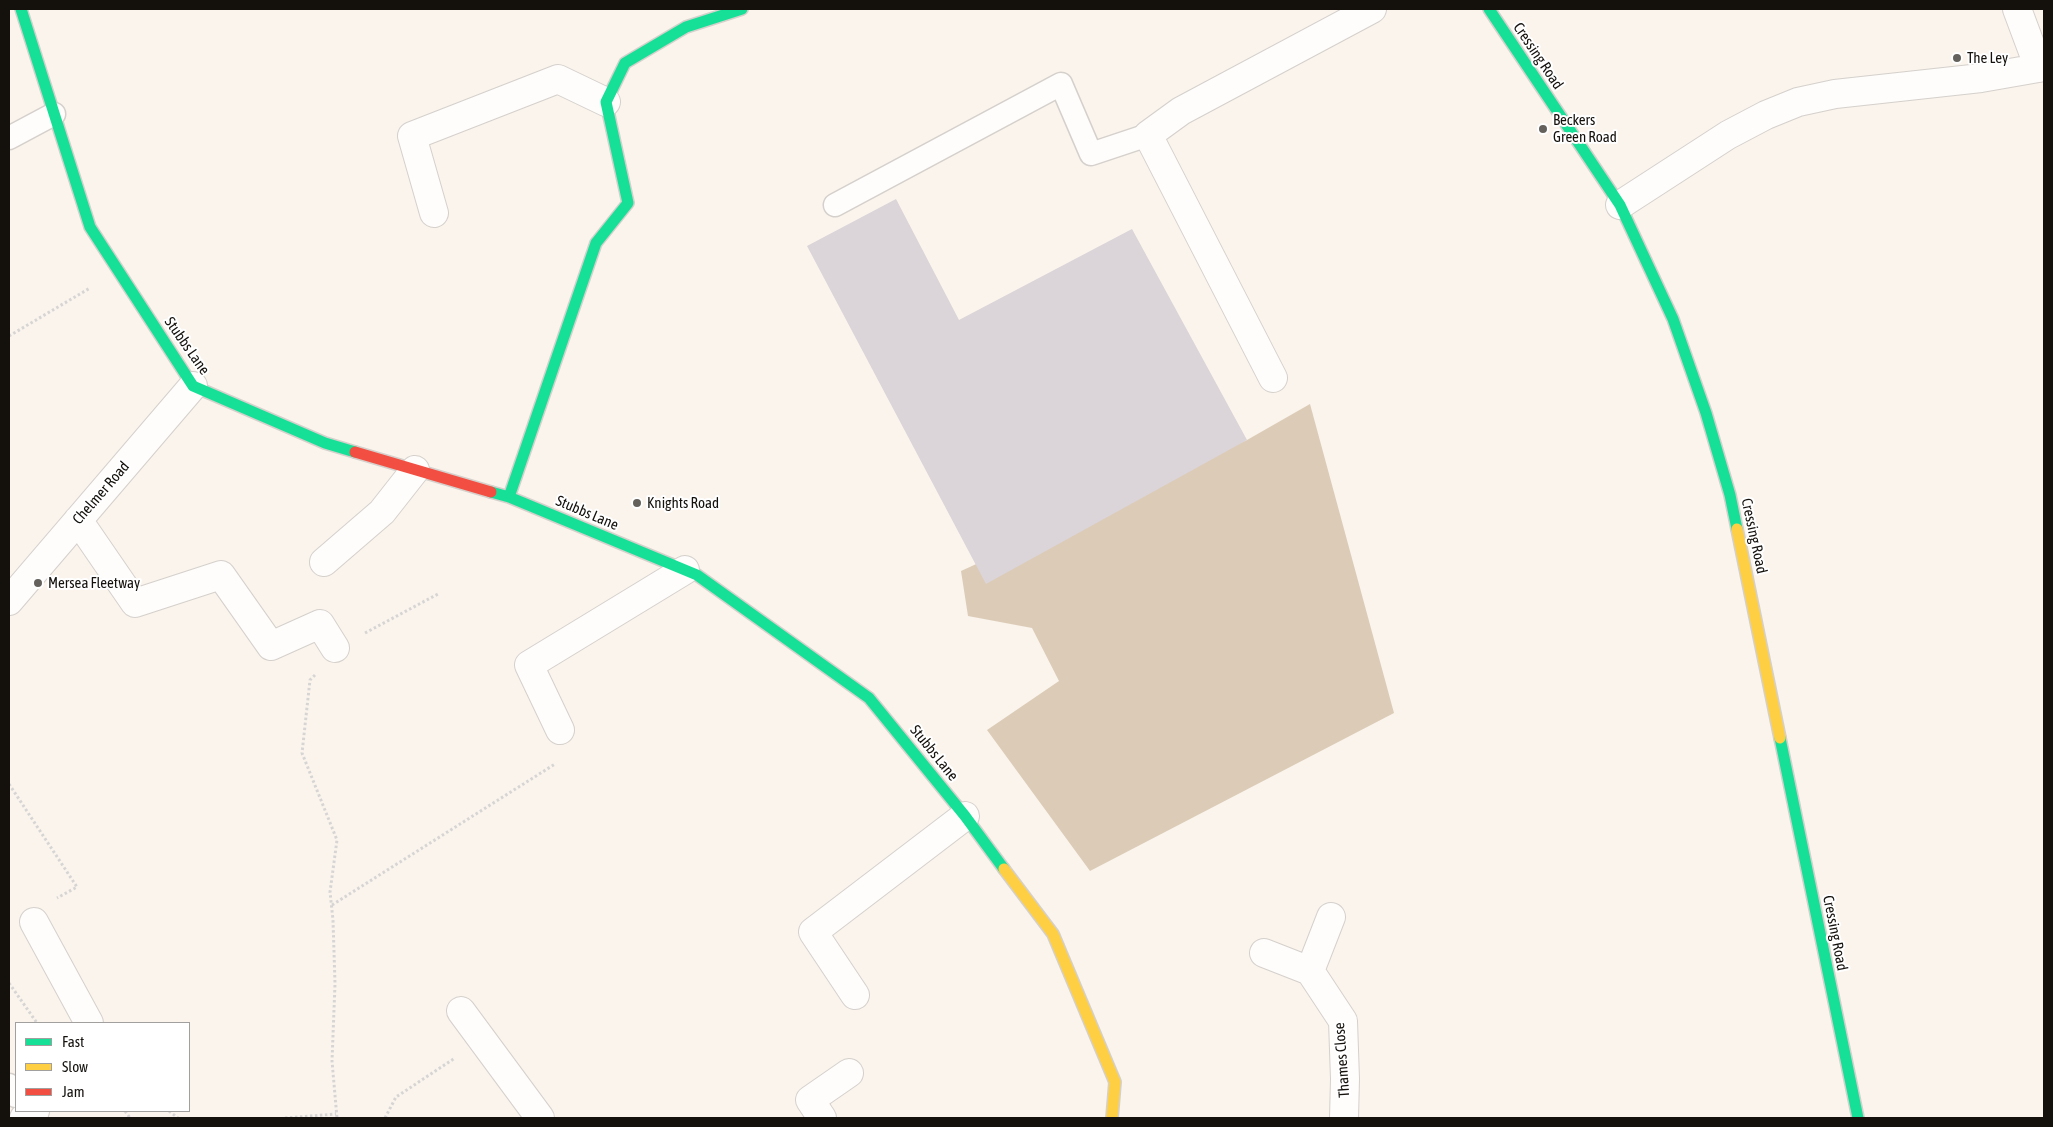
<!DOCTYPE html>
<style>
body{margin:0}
#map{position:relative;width:2053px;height:1127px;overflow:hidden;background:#faf4ed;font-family:"Asap Condensed",sans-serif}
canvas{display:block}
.frame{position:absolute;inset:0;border:10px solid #14110d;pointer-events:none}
.legend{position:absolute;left:15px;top:1022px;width:175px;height:90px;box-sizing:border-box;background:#fff;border:1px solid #a1a09e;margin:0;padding:6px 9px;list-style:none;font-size:15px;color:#14110d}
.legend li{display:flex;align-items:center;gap:10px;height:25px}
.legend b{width:25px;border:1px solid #a1a09e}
</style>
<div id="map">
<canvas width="2053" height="1127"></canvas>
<div class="frame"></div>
<ul class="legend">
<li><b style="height:6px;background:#16e098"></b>Fast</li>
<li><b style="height:6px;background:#ffcf43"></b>Slow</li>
<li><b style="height:6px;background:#f24e42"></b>Jam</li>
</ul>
</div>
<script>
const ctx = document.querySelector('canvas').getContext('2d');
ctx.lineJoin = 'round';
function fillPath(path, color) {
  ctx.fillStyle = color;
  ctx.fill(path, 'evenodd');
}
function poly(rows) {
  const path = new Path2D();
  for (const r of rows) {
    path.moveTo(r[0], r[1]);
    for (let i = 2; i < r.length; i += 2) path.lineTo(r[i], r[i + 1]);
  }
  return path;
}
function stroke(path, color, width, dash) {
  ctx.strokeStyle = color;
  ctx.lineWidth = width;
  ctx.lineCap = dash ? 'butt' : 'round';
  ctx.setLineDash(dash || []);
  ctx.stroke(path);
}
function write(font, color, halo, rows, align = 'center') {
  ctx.font = font + ' "Asap Condensed",sans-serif';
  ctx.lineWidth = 4;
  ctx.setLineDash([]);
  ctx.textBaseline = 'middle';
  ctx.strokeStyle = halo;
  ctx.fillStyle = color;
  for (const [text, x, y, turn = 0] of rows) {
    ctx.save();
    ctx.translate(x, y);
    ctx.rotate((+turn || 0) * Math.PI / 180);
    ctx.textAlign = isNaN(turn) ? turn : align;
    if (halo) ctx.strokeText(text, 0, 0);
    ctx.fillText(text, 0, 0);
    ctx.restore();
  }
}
const forest = poly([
 [1310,404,1394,713,1090,871,987,730,1059,681,1032,628,968,616,961,571,1247,440]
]);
const building = poly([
 [896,199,959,320,1132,229,1247,440,986,584,807,246]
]);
const path = poly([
 [9,336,90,288],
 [365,633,438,594],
 [315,675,310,680,302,753,337,840,330,892,333,920,335,984,332,1061,337,1118],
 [9,784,77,887,57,898],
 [332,905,555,764],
 [9,983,37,1023],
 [125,1111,130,1118],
 [169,1111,178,1118],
 [285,1118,336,1114],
 [385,1118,396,1097,455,1058]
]);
const lane = poly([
 [9,138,54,114],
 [835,205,1061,84,1091,154,1148,135],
 [9,1085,16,1096]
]);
const street = poly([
 [2017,9,2039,68],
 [1620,205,1728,135,1766,115,1798,102,1835,94,1981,78,2044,67],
 [434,213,412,136,558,79,606,102],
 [1273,378,1148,135,1181,111,1372,9],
 [78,520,135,603,221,575,271,646,320,624,335,648],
 [324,562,382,512,415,470],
 [9,601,193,386],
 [560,730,529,665,685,570],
 [34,922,89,1023],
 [1264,953,1310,971,1343,1021,1345,1079,1344,1118],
 [1310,971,1331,917],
 [855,995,813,932,965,816],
 [461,1011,540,1118],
 [24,1118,35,1111],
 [822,1118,810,1100,849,1073]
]);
const fast = poly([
 [21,9,90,227,193,386,325,443,355,452],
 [1489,9,1620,205,1673,319,1706,413,1730,495,1737,529],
 [491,492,509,497,697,575,869,698,965,816,1004,869],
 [509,497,596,243,628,203,606,102,625,63,686,27,742,9],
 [1780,738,1858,1118]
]);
const slow = poly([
 [1737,529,1780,738],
 [1004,869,1053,934,1115,1082,1112,1118]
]);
const jam = poly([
 [355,452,491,492]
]);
const markers = [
 [1957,58,5,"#64605b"],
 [1543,129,5,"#64605b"],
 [637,503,5,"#64605b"],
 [38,583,5,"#64605b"]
];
const streetNames = [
 ["Cressing Road",1538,56,56],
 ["Stubbs Lane",187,346,55],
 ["Chelmer Road",101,493,-49],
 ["Stubbs Lane",587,513,23],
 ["Cressing Road",1754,536,78],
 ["Stubbs Lane",934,753,51],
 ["Cressing Road",1835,933,79],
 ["Thames Close",1342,1060,-94]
];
const poiNames = [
 ["The Ley",1967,58],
 ["Beckers",1553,120],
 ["Green Road",1553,137],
 ["Knights Road",647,503],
 ["Mersea Fleetway",48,583]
];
fillPath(forest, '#dcccb7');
fillPath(building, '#dbd4d8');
stroke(lane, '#d5d0cb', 25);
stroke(street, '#d5d0cb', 30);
stroke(fast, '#d5d0cb', 14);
stroke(slow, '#d5d0cb', 14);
stroke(jam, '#d5d0cb', 14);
stroke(path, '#d7d5d4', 3, [2.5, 2.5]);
stroke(lane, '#fefdfc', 22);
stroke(street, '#fefdfc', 28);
stroke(fast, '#16e098', 11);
stroke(slow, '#ffcf43', 11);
stroke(jam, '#f24e42', 11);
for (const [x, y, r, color] of markers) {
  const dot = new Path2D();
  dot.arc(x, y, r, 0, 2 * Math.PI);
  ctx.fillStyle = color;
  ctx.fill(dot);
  stroke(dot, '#fff', 2);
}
write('15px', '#14110d', '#fff', streetNames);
write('15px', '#14110d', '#fff', poiNames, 'left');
</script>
